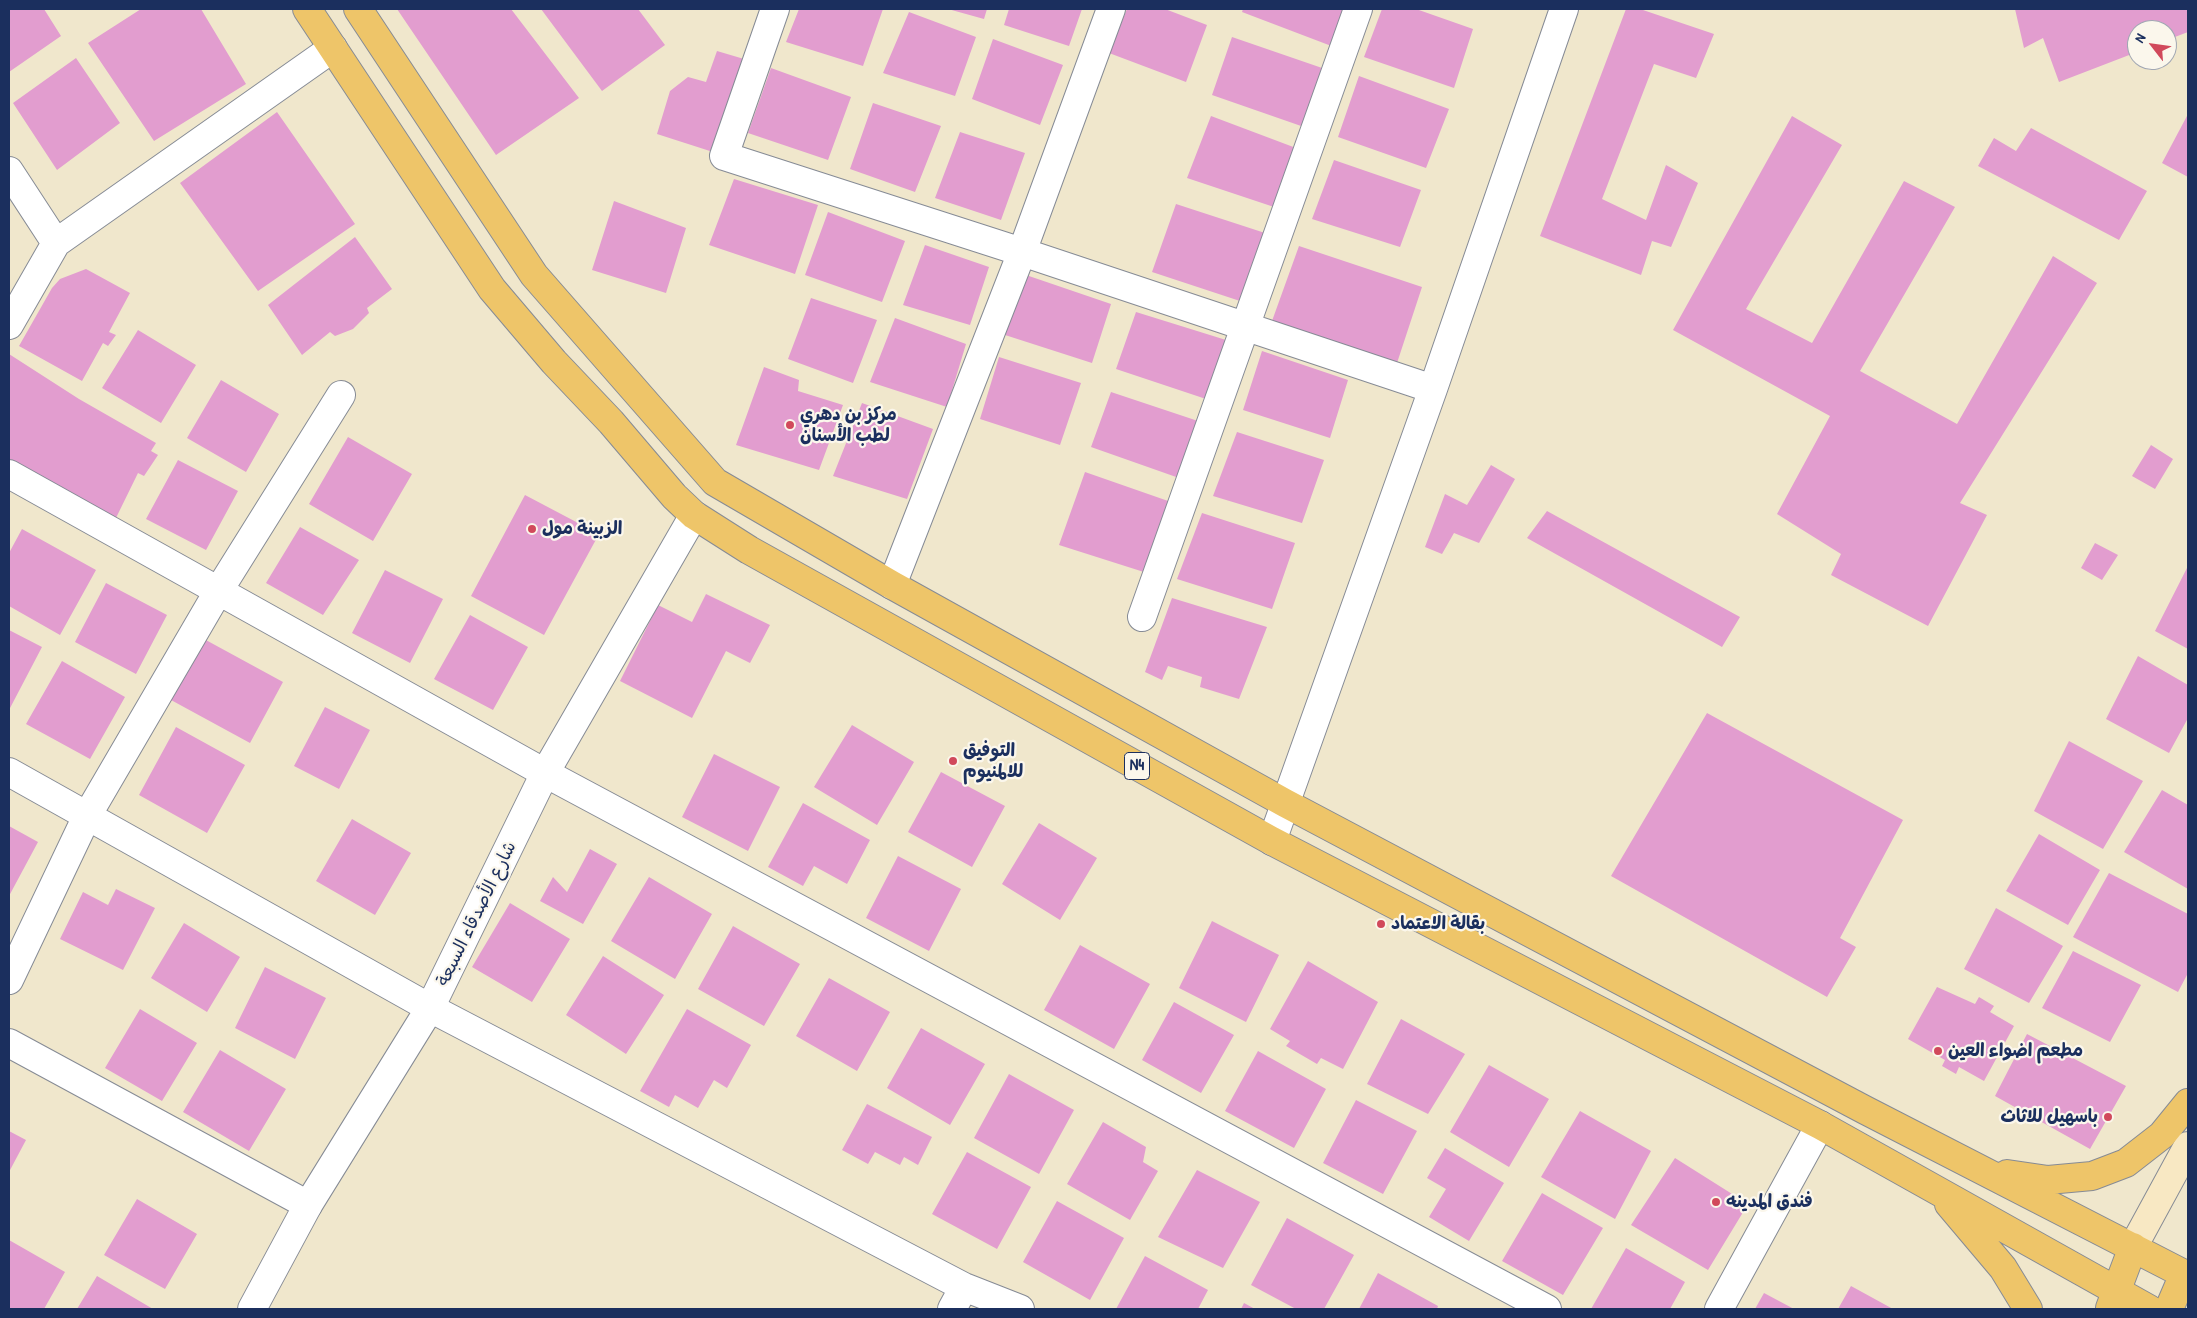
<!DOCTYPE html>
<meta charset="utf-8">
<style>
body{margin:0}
#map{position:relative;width:2197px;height:1318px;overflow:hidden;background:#f0e7cc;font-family:"Patrick Hand",sans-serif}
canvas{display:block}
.frame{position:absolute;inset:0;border:10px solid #1b2f5e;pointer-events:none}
.north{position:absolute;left:2127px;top:20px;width:50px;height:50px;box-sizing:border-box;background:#fbf7ec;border:1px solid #a1a7b3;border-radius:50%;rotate:300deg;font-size:14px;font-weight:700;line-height:20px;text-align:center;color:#1b2f5e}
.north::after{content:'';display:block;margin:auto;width:18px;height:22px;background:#d1495b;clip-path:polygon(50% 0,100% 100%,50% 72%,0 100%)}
</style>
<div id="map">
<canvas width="2197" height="1318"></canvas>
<div class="frame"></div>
<div class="north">N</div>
</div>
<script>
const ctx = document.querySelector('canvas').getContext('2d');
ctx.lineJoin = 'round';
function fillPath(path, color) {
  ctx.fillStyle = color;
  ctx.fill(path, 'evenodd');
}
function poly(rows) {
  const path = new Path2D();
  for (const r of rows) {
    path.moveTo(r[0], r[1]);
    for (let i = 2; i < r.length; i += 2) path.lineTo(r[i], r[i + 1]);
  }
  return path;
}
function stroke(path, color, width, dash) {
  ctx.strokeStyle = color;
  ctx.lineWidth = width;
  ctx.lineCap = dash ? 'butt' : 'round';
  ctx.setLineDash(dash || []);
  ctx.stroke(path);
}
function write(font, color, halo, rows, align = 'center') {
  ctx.font = font + ' "Patrick Hand","Playpen Sans Arabic",sans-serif';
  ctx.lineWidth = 4.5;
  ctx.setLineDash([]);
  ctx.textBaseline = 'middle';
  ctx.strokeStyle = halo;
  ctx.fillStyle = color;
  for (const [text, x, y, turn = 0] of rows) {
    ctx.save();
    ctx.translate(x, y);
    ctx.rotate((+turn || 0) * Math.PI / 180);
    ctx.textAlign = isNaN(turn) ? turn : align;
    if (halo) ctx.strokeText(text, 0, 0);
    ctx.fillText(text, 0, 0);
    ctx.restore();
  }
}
const building = poly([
 [9,9,44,9,61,36,9,72],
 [141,9,201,9,246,84,154,141,88,43],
 [397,9,511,9,579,98,496,155],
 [541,9,638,9,665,45,602,91],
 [799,9,883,9,863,66,786,42],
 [948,9,987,9,984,19],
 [1009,9,1082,9,1069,46,1004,25],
 [1127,9,1165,9,1207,25,1186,82,1109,53],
 [1243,9,1348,9,1334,47,1242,12],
 [1382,9,1416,9,1473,29,1454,88,1364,57],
 [1626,9,1640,9,1714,34,1696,78,1654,64,1602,199,1646,220,1666,165,1698,183,1671,247,1652,241,1641,275,1540,236],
 [2015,9,2188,9,2188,32,2167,40,2167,30,2137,30,2137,52,2059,82,2043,38,2024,48],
 [909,12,976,37,955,96,883,73],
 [1232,37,1325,69,1304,127,1212,95],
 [993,39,1063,65,1040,125,972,99],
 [717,51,744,59,713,152,657,134,670,91,688,77,706,82],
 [76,58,120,123,57,170,13,103],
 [771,68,851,97,828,160,748,133],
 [1359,76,1449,109,1426,168,1338,137],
 [873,103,941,126,915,192,850,169],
 [277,112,355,224,258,291,180,183],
 [2188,114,2188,177,2162,163],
 [1211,116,1296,148,1274,207,1187,178],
 [1792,116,1842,145,1746,309,1812,343,1904,181,1955,207,1860,371,1957,424,2053,256,2097,283,1960,503,1987,515,1928,626,1831,575,1841,554,1777,514,1830,416,1673,330],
 [2031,128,2147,191,2119,240,1978,166,1994,138,2016,151],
 [960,132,1025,153,1001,220,935,198],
 [1334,160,1421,190,1400,247,1312,219],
 [734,179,818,205,795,274,709,245],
 [614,201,686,228,666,293,592,270],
 [1176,204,1265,233,1240,301,1152,272],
 [828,212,905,241,882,302,805,275],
 [355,237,392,289,367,308,369,313,353,329,335,336,330,332,302,355,268,305],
 [925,245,989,267,970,325,903,305],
 [1299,246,1422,287,1397,363,1272,321],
 [86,269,130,293,109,332,116,335,108,346,103,343,82,381,19,346,52,288,60,279],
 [1026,275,1111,304,1092,363,1005,335],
 [811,298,877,320,853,383,788,359],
 [1136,312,1226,340,1206,399,1116,369],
 [895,318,966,344,947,407,870,382],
 [138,330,196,365,161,423,102,388],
 [1262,351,1348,380,1330,438,1243,410],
 [9,354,79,399,156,443,151,451,158,455,144,476,138,473,114,522,17,467,16,461,9,464],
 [999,357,1081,383,1060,445,980,419],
 [764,367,799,380,798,391,843,405,819,470,736,445],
 [221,380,279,414,246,472,187,438],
 [1111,392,1198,421,1179,478,1091,447],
 [862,403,933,429,907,499,833,476],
 [1237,432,1324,460,1302,523,1213,496],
 [348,437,412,474,373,541,309,504],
 [2151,445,2173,459,2155,489,2132,476],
 [178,460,238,491,206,550,146,519],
 [1491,465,1515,479,1479,543,1454,533,1442,554,1425,547,1445,494,1467,505],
 [1085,472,1171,502,1147,573,1059,545],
 [525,495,599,534,544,635,471,596],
 [1547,511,1740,617,1722,647,1527,538],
 [1202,513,1295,543,1272,609,1177,579],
 [300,527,359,560,323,615,266,583],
 [22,529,96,570,60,635,9,606,9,553],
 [2095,543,2118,555,2102,580,2081,568],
 [2188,566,2188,649,2155,631],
 [385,570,443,599,410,663,352,633],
 [106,583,167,615,136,674,75,642],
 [706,594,770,625,750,663,726,651,692,718,620,681,658,605,692,622],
 [1172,598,1267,627,1239,699,1200,687,1202,677,1168,666,1162,680,1145,672],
 [470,615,528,647,493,710,434,679],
 [9,630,42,647,9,710],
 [204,639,283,682,250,743,171,700],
 [2138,656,2188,685,2188,718,2169,753,2106,719],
 [62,661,125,697,90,759,26,724],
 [325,707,370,730,339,789,294,766],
 [1707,713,1903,820,1840,938,1856,947,1827,997,1611,876],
 [852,725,914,762,877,825,814,787],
 [176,727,245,765,207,833,139,795],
 [2069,741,2143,781,2103,849,2034,811],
 [714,754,780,787,748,851,682,817],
 [941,772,1005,806,972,867,908,832],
 [2162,790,2188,805,2188,889,2124,852],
 [803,803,870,840,847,884,814,866,803,886,768,867],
 [352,819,411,853,375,915,316,881],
 [1039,823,1097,858,1060,920,1002,884],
 [9,826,38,842,9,896],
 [2039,834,2100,870,2068,925,2006,891],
 [590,849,617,864,583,924,540,901,553,877,567,892],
 [898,856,961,889,929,951,866,918],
 [2109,873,2188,914,2188,973,2178,992,2073,937],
 [649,877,712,914,675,979,611,941],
 [116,889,155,908,123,970,60,939,83,892,108,905],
 [510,903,570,939,532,1002,472,967],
 [1996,908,2063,946,2029,1003,1964,969],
 [1212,921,1279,955,1246,1022,1179,988],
 [184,923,240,957,207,1012,151,978],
 [733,926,800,964,764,1026,698,989],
 [1080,945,1150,984,1114,1049,1044,1010],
 [2073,951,2141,985,2110,1042,2042,1008],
 [603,956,664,995,626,1054,566,1015],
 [1308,961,1378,1002,1343,1069,1321,1058,1317,1064,1286,1046,1290,1041,1270,1029],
 [265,967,326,998,295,1059,235,1028],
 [829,978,890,1012,857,1071,796,1036],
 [1937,987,1975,1004,1979,997,1994,1006,1990,1012,2014,1026,1984,1081,1959,1067,1956,1074,1942,1066,1945,1060,1908,1039],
 [1174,1002,1234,1035,1201,1093,1142,1060],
 [140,1009,197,1043,162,1101,105,1068],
 [687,1009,751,1045,727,1088,714,1080,698,1108,675,1095,669,1107,640,1091],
 [1401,1019,1465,1054,1428,1114,1367,1084],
 [921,1028,985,1064,950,1125,887,1088],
 [2027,1034,2126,1086,2090,1149,1995,1096],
 [220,1050,286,1089,249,1151,183,1112],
 [1258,1051,1326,1089,1294,1148,1225,1111],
 [1489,1065,1549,1099,1509,1167,1450,1132],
 [1009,1074,1074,1110,1039,1174,974,1138],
 [1356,1100,1417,1131,1383,1194,1323,1163],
 [867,1104,932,1137,918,1165,904,1157,900,1165,875,1152,868,1164,842,1150],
 [1580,1111,1651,1151,1615,1219,1541,1177],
 [1103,1122,1146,1147,1143,1162,1158,1171,1130,1220,1067,1184],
 [9,1131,26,1140,9,1172],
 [1445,1148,1504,1183,1469,1241,1429,1217,1446,1189,1427,1178],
 [967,1152,1031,1187,997,1249,932,1214],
 [1675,1158,1748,1204,1708,1270,1631,1225],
 [1197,1170,1260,1202,1223,1268,1158,1237],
 [1542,1193,1603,1228,1563,1295,1502,1261],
 [137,1199,197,1234,165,1289,104,1255],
 [1057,1201,1124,1238,1090,1300,1023,1262],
 [1287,1218,1354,1255,1324,1309,1296,1309,1251,1285],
 [9,1240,65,1272,44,1309,9,1309],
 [1626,1248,1685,1282,1670,1309,1591,1309],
 [1145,1256,1208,1290,1198,1309,1116,1309],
 [1378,1273,1438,1306,1437,1309,1359,1309],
 [97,1276,153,1309,77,1309],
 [1851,1286,1893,1309,1838,1309],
 [1764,1293,1794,1309,1755,1309],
 [1244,1303,1255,1309,1241,1309]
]);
const minor = poly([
 [775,9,724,156,1022,252,1433,389],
 [9,171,56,243],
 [9,325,56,243,333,48],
 [9,474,545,773,1547,1309],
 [892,585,1022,252,1111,9],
 [1142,617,1358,9],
 [9,772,430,1008,964,1287,1020,1309],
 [1272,841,1433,389,1564,9],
 [9,980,87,816,219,590,341,395],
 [9,1043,308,1205],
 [952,1309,964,1287],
 [1719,1309,1820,1125]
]);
const tertiary = poly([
 [252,1309,308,1205,430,1008,545,773,694,515]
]);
const secondary = poly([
 [2133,1247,2188,1146]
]);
const trunk = poly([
 [307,9,492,289,554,362,611,422,674,496,694,515,749,550,1272,841,1820,1125,2149,1309],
 [358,9,534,275,715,482,892,585,1285,803,1865,1110,2184,1274,2169,1309],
 [2007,1174,2048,1180,2092,1176,2126,1163,2162,1135,2188,1103],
 [1949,1204,2003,1268,2028,1309],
 [2110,1308,2133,1247]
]);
const markers = [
 [790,425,5,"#d1495b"],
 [532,529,5,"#d1495b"],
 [953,761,5,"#d1495b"],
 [1381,924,5,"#d1495b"],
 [1938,1051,5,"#d1495b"],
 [2108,1117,5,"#d1495b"],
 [1716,1202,5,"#d1495b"]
];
const shields = [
 [1137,766,25]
];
const shieldNames = [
 ["N4",1137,766]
];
const poiNames = [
 ["مركز بن دهري",800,415],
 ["لطب الأسنان",800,436],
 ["الزبينة مول",542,529],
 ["التوفيق",963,751],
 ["للالمنيوم",963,772],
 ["بقالة الاعتماد",1391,924],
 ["مطعم اضواء العين",1948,1051],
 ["باسهيل للاثاث",2098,1117,"right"],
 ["فندق المدينه",1726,1202]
];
const streetNames = [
 ["شارع الأصدقاء السبعة",477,914,-64]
];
fillPath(building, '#e29dcf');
stroke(minor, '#868b95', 30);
stroke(tertiary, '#868b95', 30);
stroke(secondary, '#868b95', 30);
stroke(trunk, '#868b95', 30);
stroke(minor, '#fff', 28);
stroke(tertiary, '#fff', 28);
stroke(secondary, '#f8e8c3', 28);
stroke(trunk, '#eec569', 28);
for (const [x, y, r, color] of markers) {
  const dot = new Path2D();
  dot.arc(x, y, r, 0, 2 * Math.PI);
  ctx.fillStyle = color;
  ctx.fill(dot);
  stroke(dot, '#fbf7ec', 2);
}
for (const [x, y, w] of shields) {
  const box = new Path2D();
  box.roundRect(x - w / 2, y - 13.5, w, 27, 4);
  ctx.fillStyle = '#fbf7ec';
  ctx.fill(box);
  stroke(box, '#1b2f5e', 1);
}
write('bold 16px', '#1b2f5e', null, shieldNames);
write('bold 18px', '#1b2f5e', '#fbf7ec', poiNames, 'left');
write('18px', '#1b2f5e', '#fbf7ec', streetNames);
</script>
